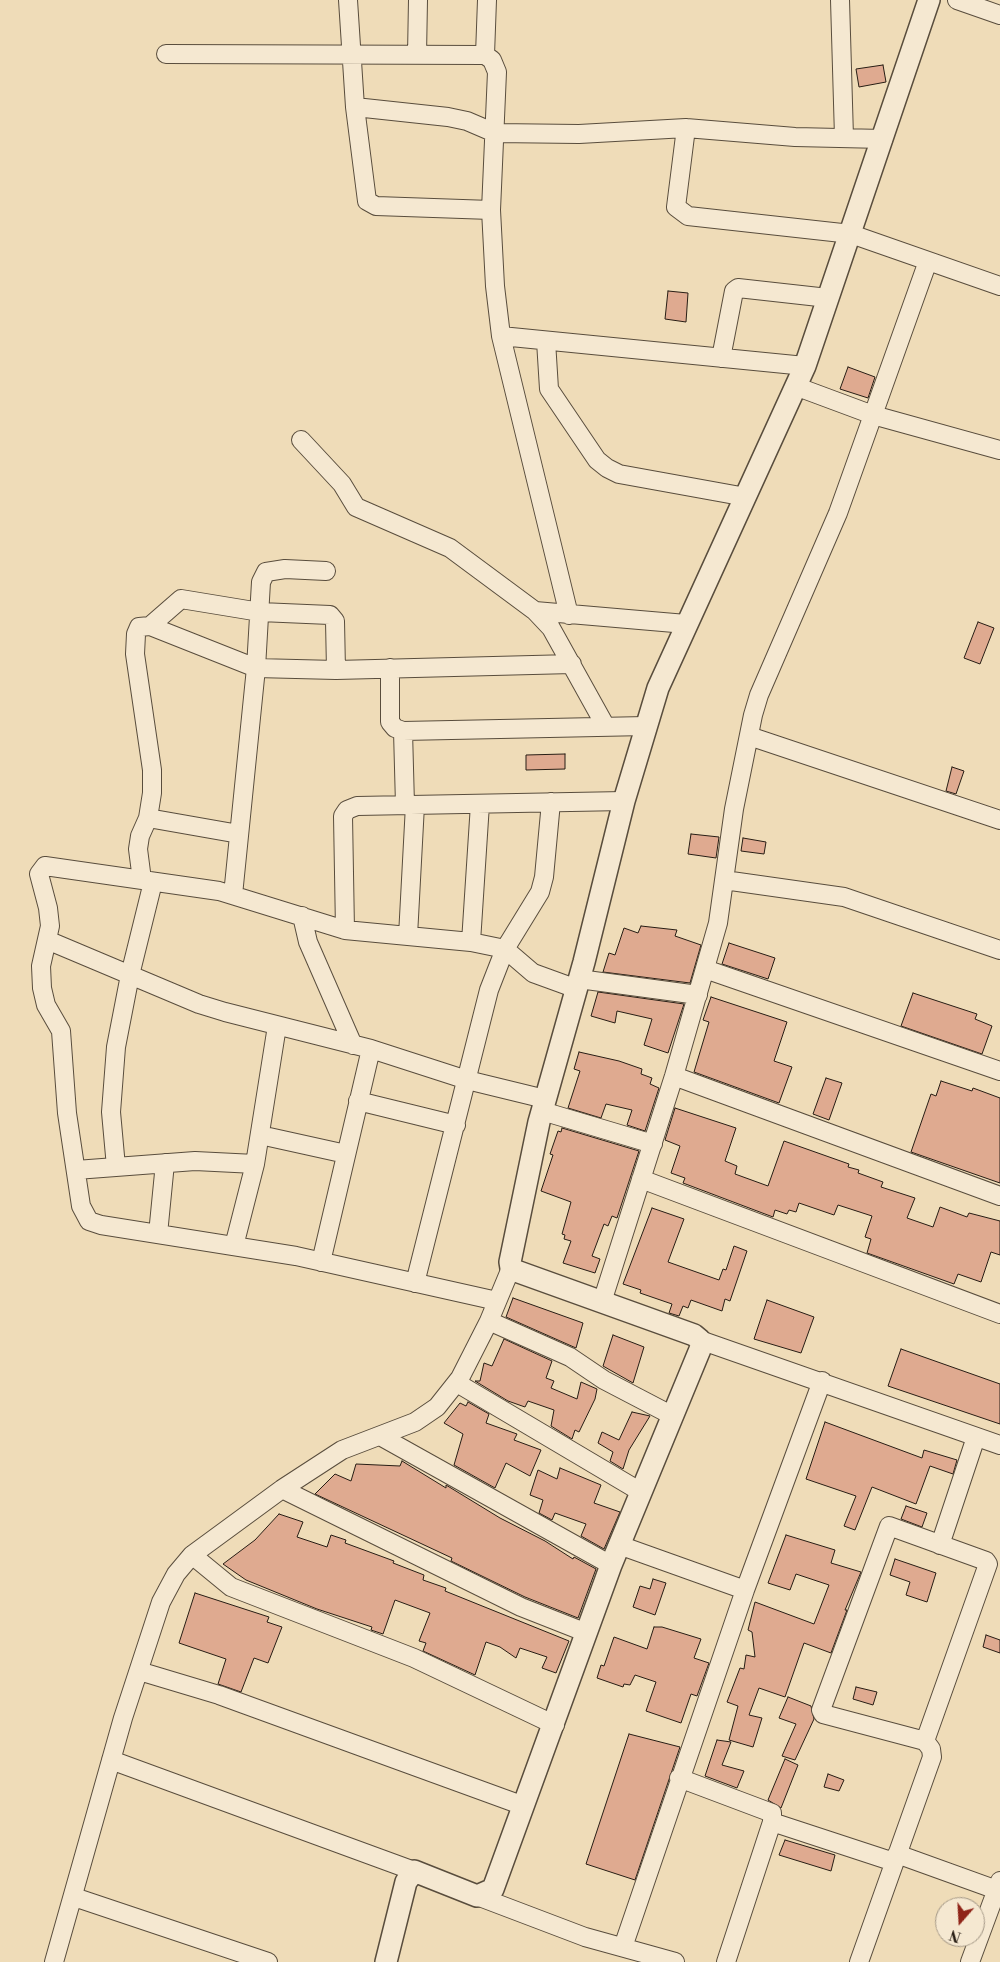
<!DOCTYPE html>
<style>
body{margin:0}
#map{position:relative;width:1000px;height:1962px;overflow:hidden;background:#efdcb8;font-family:"Libre Bodoni",serif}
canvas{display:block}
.north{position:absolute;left:935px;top:1897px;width:50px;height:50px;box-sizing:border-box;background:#f5e8d1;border:1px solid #a39785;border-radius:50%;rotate:199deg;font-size:14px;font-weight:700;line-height:20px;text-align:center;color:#271d14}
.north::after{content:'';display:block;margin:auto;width:18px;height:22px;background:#8f2418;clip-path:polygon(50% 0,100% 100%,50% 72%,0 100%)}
</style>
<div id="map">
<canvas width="1000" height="1962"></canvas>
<div class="north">N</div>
</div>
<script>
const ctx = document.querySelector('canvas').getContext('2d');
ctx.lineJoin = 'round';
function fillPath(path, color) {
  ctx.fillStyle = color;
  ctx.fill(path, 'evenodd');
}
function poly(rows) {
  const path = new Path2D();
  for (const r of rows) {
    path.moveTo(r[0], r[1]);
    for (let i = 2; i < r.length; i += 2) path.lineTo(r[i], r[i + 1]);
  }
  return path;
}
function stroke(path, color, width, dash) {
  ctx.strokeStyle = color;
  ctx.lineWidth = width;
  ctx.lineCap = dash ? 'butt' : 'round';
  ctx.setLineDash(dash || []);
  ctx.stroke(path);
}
const building = poly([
 [883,65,886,82,859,87,856,69,883,65],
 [668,291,688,293,686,322,665,319,668,291],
 [848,367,875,377,868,398,840,389,848,367],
 [978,622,994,628,980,664,964,658,978,622],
 [565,754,565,769,526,770,526,755,565,754],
 [952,767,964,771,956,794,946,791,952,767],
 [691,834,719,837,716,858,688,854,691,834],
 [743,838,766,842,764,854,741,851,743,838],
 [641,926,677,930,675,936,701,945,690,983,603,972,609,953,615,955,624,928,638,933,641,926],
 [729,943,775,958,768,979,722,964,729,943],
 [598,992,684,1004,668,1053,644,1045,652,1019,617,1011,615,1023,591,1016,598,992],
 [913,993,977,1014,975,1019,992,1026,982,1054,901,1026,913,993],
 [711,997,787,1022,774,1061,792,1067,779,1103,694,1072,709,1022,703,1020,711,997],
 [579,1052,619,1061,642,1069,641,1074,652,1078,650,1084,659,1088,645,1131,627,1125,632,1110,606,1104,601,1118,568,1108,580,1071,574,1069,579,1052],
 [826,1078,842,1083,829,1120,813,1114,826,1078],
 [941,1081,972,1091,973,1088,1000,1098,1000,1183,911,1152,931,1094,936,1096,941,1081],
 [675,1108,736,1128,725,1161,737,1166,735,1174,768,1186,784,1141,849,1164,848,1167,859,1170,858,1173,883,1182,881,1187,915,1198,907,1218,933,1227,940,1207,967,1217,969,1213,1000,1221,1000,1255,991,1252,981,1282,958,1274,954,1284,867,1253,871,1239,865,1237,872,1216,838,1205,834,1215,799,1203,796,1212,789,1210,787,1214,775,1210,773,1217,683,1183,685,1178,671,1173,680,1146,665,1140,675,1108],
 [562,1128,639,1151,617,1218,612,1216,608,1226,604,1224,592,1256,600,1259,595,1273,563,1263,571,1241,564,1239,565,1235,562,1234,571,1202,541,1191,553,1155,550,1154,558,1131,561,1132,562,1128],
 [652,1208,684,1219,668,1262,719,1280,723,1269,726,1270,734,1246,747,1251,730,1301,725,1299,722,1311,691,1300,688,1308,683,1306,679,1316,669,1313,672,1304,640,1293,641,1290,623,1284,652,1208],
 [513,1298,583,1323,576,1348,506,1317,513,1298],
 [767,1300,814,1317,801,1353,754,1339,767,1300],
 [613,1335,644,1347,633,1383,603,1366,613,1335],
 [504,1339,552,1361,546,1378,554,1381,551,1388,577,1399,581,1382,597,1389,595,1399,579,1432,575,1430,572,1439,551,1426,554,1410,528,1401,525,1407,508,1401,475,1381,480,1381,484,1363,492,1366,504,1339],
 [901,1349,1000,1384,1000,1424,888,1386,901,1349],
 [468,1402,489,1414,486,1423,517,1434,514,1440,541,1450,530,1476,506,1463,495,1488,454,1465,463,1434,444,1423,460,1403,466,1406,468,1402],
 [632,1412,650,1416,629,1450,623,1469,610,1461,613,1452,598,1443,602,1432,619,1440,632,1412],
 [825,1422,922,1458,924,1450,957,1460,953,1474,930,1466,916,1504,872,1487,855,1530,844,1526,856,1496,806,1479,825,1422],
 [402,1461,446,1488,446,1485,500,1518,545,1541,573,1559,574,1557,596,1569,578,1618,525,1597,451,1561,452,1558,315,1494,335,1474,351,1481,356,1464,400,1466,402,1461],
 [560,1468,601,1485,594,1503,620,1512,604,1549,581,1536,586,1524,555,1513,552,1520,539,1513,543,1500,530,1495,538,1470,557,1479,560,1468],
 [906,1506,927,1513,922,1527,901,1519,906,1506],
 [279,1514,303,1522,297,1537,327,1547,331,1535,346,1540,345,1543,394,1561,393,1563,424,1575,423,1580,446,1588,445,1591,569,1641,556,1673,542,1668,547,1657,520,1648,516,1658,500,1647,486,1642,475,1675,423,1651,426,1643,419,1641,430,1613,395,1600,383,1634,371,1630,372,1627,317,1609,246,1580,223,1564,255,1540,279,1514],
 [786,1535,835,1550,831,1563,861,1572,845,1610,847,1610,831,1653,804,1643,785,1697,759,1688,749,1715,762,1718,753,1747,729,1740,738,1706,727,1702,740,1668,744,1669,746,1655,755,1657,752,1632,748,1630,755,1602,814,1624,829,1585,796,1574,790,1590,768,1583,786,1535],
 [895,1559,936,1573,927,1602,906,1595,910,1582,890,1575,895,1559],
 [653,1579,666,1583,655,1615,633,1607,640,1586,650,1589,653,1579],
 [195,1593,269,1617,267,1622,282,1627,268,1663,254,1658,241,1692,218,1684,226,1659,179,1643,195,1593],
 [654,1627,662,1627,701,1639,694,1658,709,1663,697,1696,691,1694,681,1723,646,1711,656,1682,635,1675,630,1685,624,1684,623,1687,597,1678,601,1665,604,1666,614,1637,647,1649,654,1627],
 [986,1635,1000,1640,1000,1653,983,1647,986,1635],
 [856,1687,877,1692,873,1705,853,1699,856,1687],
 [788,1697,811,1706,814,1719,795,1760,782,1756,796,1724,779,1718,788,1697],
 [629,1734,680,1747,635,1880,586,1864,629,1734],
 [717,1740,731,1742,722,1765,744,1771,737,1788,705,1776,717,1740],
 [785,1759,798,1765,781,1808,768,1800,785,1759],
 [828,1774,844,1780,839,1791,824,1787,828,1774],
 [785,1840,835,1855,831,1871,779,1855,785,1840]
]);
const minor = poly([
 [348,0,355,107,367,201,376,206,491,210],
 [840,0,844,137],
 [957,0,1000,15],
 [166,54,485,55,492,60,497,72,491,210,495,286,501,336,569,615],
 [417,55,418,0],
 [485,55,487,0],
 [355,107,448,117,467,121,495,133,579,134,686,128,795,137,883,139],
 [686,128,676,207,688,216,851,234,1000,286],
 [501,336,805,366],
 [546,341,549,389,597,460,607,468,619,474,746,497],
 [721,358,734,291,738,288,828,298],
 [795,386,873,415,1000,450],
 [301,440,342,484,356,507,450,548,535,611,551,628,606,727],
 [535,611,686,624],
 [150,626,181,599,260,612,330,615,335,621,336,670],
 [390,668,390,722,395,728,403,731,646,726],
 [403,731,405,805],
 [749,736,1000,820],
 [148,818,239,834],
 [142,880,138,849,140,836,148,818,152,793,152,770,135,654,136,634,139,627,150,626,256,668,336,670,572,664],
 [724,880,844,897,1000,950],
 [233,895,256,668,261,582,266,572,285,569,326,571],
 [302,916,308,942,353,1045],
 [345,930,343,816,347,810,357,806,624,801],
 [408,936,415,805],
 [47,940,199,1004,225,1012,371,1049,467,1080,545,1099],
 [471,942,480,804],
 [705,969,1000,1071],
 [579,979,698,995],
 [674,1076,1000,1196],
 [358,1101,456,1125],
 [542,1111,653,1144],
 [260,1135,346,1154],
 [116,1167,111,1112,116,1047,130,975,153,882],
 [76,1170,195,1161,255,1164],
 [641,1179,1000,1314],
 [158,1234,165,1163],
 [234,1246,255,1164,277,1026],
 [321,1262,371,1049],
 [415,1283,489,990,505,949,540,892,544,877,551,802],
 [497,1301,296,1256,101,1225,89,1221,81,1206,67,1113,61,1031,46,1005,42,988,41,966,50,926,48,908,39,874,45,866,219,891,345,930,471,942,505,949,533,973,577,989],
 [602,1302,674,1076,718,923,734,809,753,715,759,695,838,513,928,261],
 [489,1321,570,1357,604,1380,673,1416],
 [700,1340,1000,1445],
 [457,1383,641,1492],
 [380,1436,611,1565],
 [282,1489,521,1607,587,1633],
 [619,1545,745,1590],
 [940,1545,976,1437],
 [192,1555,231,1587,414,1658,555,1725],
 [139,1671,219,1695,524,1806],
 [111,1760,414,1871],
 [679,1778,772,1813,772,1822,726,1962],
 [772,1822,894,1862],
 [897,1854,997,1890],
 [477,1896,585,1937,675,1962],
 [74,1897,268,1962],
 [623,1947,745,1590,822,1381],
 [54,1962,123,1718,161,1602,176,1574,192,1555,282,1489,342,1450,415,1422,437,1407,460,1378,489,1321,511,1268],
 [859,1962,932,1757,931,1749,925,1741,823,1714,821,1710,889,1526,986,1561,988,1564,925,1741],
 [970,1962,1000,1881]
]);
const tertiary = poly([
 [386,1962,406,1882,414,1871,477,1896,493,1889,611,1565,701,1347,700,1340,694,1335,516,1271,511,1268,510,1262,539,1122,584,962,624,801,658,688,805,366,929,0]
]);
fillPath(building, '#dfaa90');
stroke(building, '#271d14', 1);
stroke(minor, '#594d3d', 20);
stroke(tertiary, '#594d3d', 24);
stroke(minor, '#f5e8d1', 18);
stroke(tertiary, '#f5e8d1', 21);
</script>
